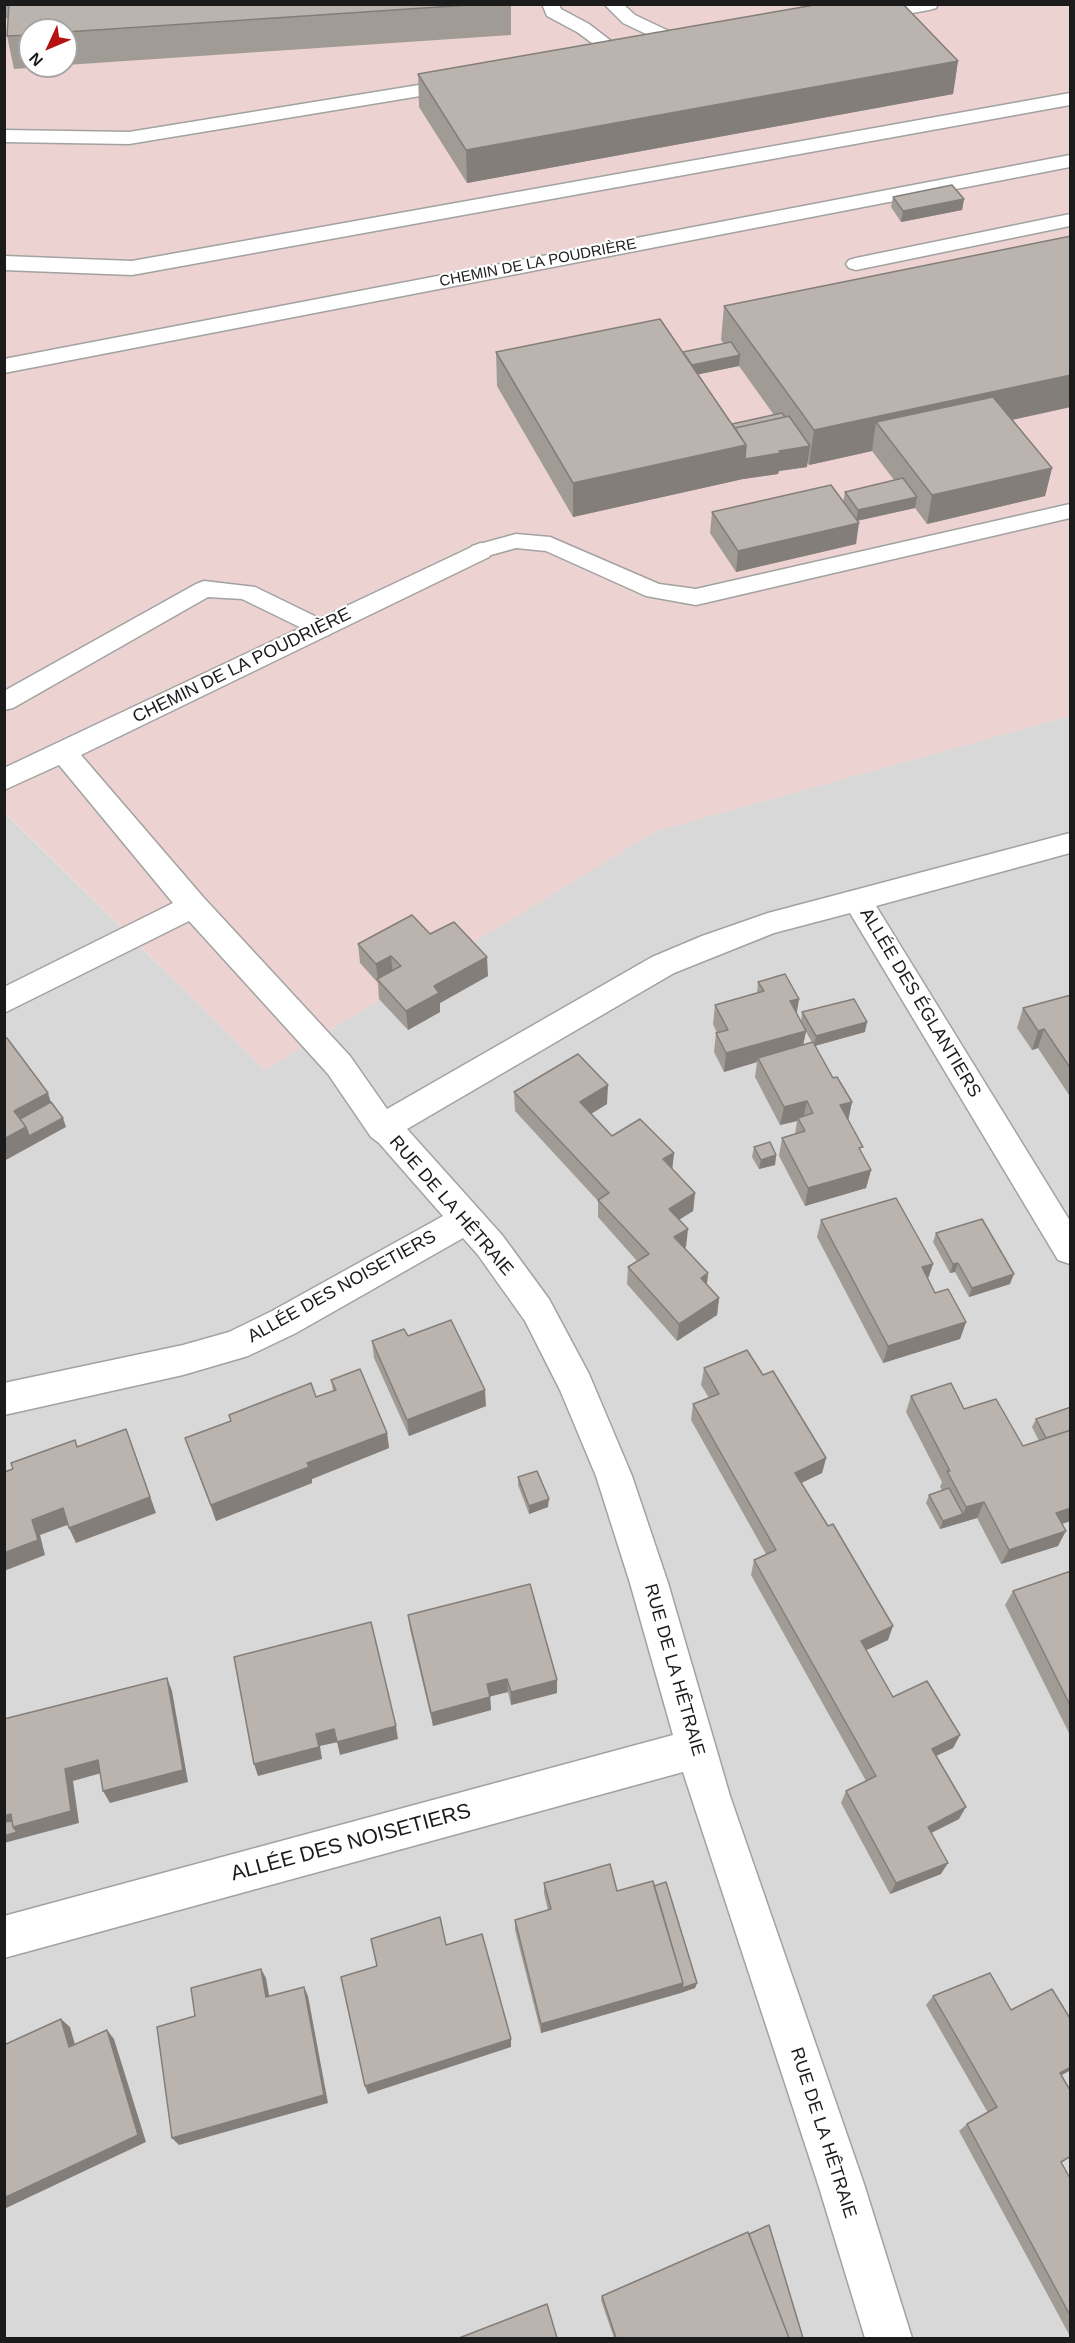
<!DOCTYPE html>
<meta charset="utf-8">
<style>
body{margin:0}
#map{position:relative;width:1075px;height:2343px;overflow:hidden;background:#ebe8e1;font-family:Helvetica,sans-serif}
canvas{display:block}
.frame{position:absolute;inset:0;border:6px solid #1b1b1b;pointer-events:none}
.north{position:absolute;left:18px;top:18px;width:60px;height:60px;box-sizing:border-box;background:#fff;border:2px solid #a4a4a4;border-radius:50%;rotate:226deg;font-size:16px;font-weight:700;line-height:24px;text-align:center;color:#1b1b1b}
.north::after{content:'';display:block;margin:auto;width:21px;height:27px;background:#b51211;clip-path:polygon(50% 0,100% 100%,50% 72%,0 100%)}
</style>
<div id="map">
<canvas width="1075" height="2343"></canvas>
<div class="frame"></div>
<div class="north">N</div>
</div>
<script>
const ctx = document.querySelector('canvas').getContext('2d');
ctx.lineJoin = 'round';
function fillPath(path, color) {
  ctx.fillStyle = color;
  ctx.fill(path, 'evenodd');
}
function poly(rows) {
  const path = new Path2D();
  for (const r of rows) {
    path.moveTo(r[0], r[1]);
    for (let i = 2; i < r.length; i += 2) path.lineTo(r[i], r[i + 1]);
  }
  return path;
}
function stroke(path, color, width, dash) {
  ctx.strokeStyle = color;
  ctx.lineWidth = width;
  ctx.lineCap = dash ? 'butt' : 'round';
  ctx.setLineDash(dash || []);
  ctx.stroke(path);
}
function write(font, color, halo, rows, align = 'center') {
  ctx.font = font + ' Helvetica,sans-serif';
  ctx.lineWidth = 4.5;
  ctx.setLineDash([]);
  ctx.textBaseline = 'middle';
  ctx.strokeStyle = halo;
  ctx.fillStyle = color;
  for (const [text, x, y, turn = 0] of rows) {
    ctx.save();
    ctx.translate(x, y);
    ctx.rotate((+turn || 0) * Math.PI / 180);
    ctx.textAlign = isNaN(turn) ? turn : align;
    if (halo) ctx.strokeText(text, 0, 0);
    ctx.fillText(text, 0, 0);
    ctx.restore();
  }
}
const residential = poly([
 [1070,716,1070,2338,5,2338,4,812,265,1070,656,831]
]);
const commercial = poly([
 [4,5,1070,5,1070,716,656,831,265,1070,5,812],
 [30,30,66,30,66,66,30,66]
]);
const lane = poly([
 [542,4,559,4,561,9,589,24,633,58,630,62,618,62,577,32,547,16,542,4],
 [604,4,623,4,635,15,694,43,697,47,694,51,682,51,623,23,604,4],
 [1070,214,1070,226,856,270,849,268,846,264,849,260,856,258,1070,214],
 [1070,504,1070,518,696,605,646,596,546,551,516,548,480,558,472,556,468,551,472,546,516,534,550,537,659,584,696,589,1070,504],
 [204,581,255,587,329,623,332,629,329,635,320,637,242,599,208,597,13,708,4,710,4,691,196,584,204,581]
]);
const street = poly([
 [894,4,938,4,936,8,929,10,862,22,855,20,852,16,855,12,894,4],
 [462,78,469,80,472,84,469,88,129,144,4,142,4,130,129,132,462,78],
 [1070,93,1070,105,132,275,4,270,4,256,132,261,1070,93],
 [1070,155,1070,167,4,373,4,359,1070,155],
 [480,543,489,545,493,551,489,557,81,755,204,898,350,1056,387,1109,652,957,702,936,768,913,1070,833,1070,853,876,906,1070,1221,1070,1264,1058,1260,850,913,774,933,674,973,407,1129,502,1235,549,1299,589,1374,632,1476,668,1583,730,1796,864,2184,912,2338,865,2338,818,2184,683,1772,4,1958,4,1916,673,1735,630,1583,596,1476,560,1390,525,1321,478,1255,463,1238,296,1333,248,1356,183,1375,4,1415,4,1383,183,1345,229,1332,272,1311,443,1216,379,1143,371,1137,328,1074,189,921,4,1013,4,987,173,903,59,765,4,790,4,768,480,543]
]);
const wall = poly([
 [4,4,511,4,511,35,66,65,66,30,30,30,30,66,57,66,14,69,7,36,8,18,4,19],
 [958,61,953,94,467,183,419,107,418,74],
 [893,197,964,199,962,210,901,222,891,207],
 [724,306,1013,420,1052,468,1045,496,927,524,915,508,857,521,856,544,736,572,710,533,712,512,843,502,845,492,894,480,872,451,809,465,807,462,807,467,779,471,778,474,743,479,573,517,497,386,496,352,683,352,724,344,721,340],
 [739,366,774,415,732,424,698,374],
 [430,934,488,976,440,1003,440,1012,408,1030,379,999,378,983,360,963,358,944],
 [758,982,799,999,796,1013,801,1022,802,1012,865,1032,815,1046,833,1078,852,1102,848,1119,862,1154,871,1170,866,1188,805,1206,779,1156,782,1138,795,1134,797,1121,780,1125,755,1077,757,1062,724,1072,714,1052,716,1033,717,1033,713,1024,715,1005,757,993],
 [806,1032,812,1042,803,1045],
 [1071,995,1071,1098,1038,1048,1032,1050,1017,1028,1023,1008],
 [514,1092,607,1104,591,1114,612,1136,674,1153,672,1169,695,1193,693,1211,679,1220,686,1247,684,1248,708,1273,707,1284,719,1298,717,1315,677,1341,627,1284,628,1267,637,1261,598,1217,598,1201,515,1111],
 [754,1147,776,1155,775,1165,759,1169,752,1157],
 [821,1220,933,1264,928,1279,935,1293,966,1322,960,1339,883,1363,817,1237],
 [936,1233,1010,1284,969,1297,955,1272,950,1273,933,1242],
 [407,1336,486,1406,409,1436,374,1358,372,1341],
 [704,1368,763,1375,826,1458,822,1473,801,1483,888,1640,866,1650,893,1697,960,1735,953,1748,936,1756,959,1819,931,1833,941,1874,890,1894,841,1803,846,1791,866,1781,751,1575,754,1560,766,1554,691,1420,693,1404,709,1398,701,1385],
 [331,1380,387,1433,389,1448,312,1479,312,1483,216,1521,185,1438,316,1397,333,1391],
 [911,1396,964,1409,1023,1446,1039,1441,1032,1427,1036,1419,1071,1407,1071,1521,1062,1524,1058,1546,1001,1564,977,1518,940,1529,926,1503,929,1495,942,1490,940,1487,942,1482,906,1412],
 [518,1477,548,1507,529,1514,518,1485],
 [1071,1571,1071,1737,1005,1605,1013,1591],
 [408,1615,557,1680,557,1693,511,1705,508,1692,490,1696,491,1710,433,1726,410,1629],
 [544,1883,617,1891,654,1886,697,1983,695,1988,541,2033,515,1930,515,1920,548,1910,544,1893],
 [933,1996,1011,2010,1061,2075,1061,2163,1071,2180,1071,2338,959,2131,967,2124,988,2113,926,2005],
 [602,2296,803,2338,614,2338,601,2300]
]);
const shadedWall = poly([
 [958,61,953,94,467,183,466,150],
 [964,199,962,210,901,222,903,211],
 [740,355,739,366,676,379,677,368],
 [1071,375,1071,407,894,446,876,422,872,451,809,465,814,430],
 [731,438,779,451,810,446,807,467,779,471,778,474,743,479,573,517,573,483],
 [1052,468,1045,496,927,524,932,495],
 [917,497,915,508,856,521,858,510],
 [859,523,856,544,736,572,738,551],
 [391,956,393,975,378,980,376,964],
 [487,957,488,976,440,1003,440,1012,408,1030,406,1011,434,986],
 [799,999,796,1018,790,1001],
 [867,1022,865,1032,814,1046,816,1036],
 [1044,1029,1038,1048,1032,1050,1038,1031],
 [806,1031,802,1050,758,1058,757,1062,724,1072,726,1053],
 [608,1085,607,1104,579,1121,580,1102],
 [48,1093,54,1112,63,1118,66,1127,4,1161,4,1139,14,1111],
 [807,1101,803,1119,798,1118,797,1121,780,1125,784,1107],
 [852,1102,848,1121,840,1105],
 [674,1153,672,1171,663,1159],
 [776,1155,775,1165,759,1169,761,1160],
 [871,1170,866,1188,805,1206,808,1188],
 [695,1193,693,1211,667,1227,669,1209],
 [688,1229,686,1247,673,1255,674,1237],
 [958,1263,955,1272,950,1273,953,1264],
 [933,1264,927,1281,922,1267],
 [708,1273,706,1291,701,1278],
 [1014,1274,1010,1284,969,1297,972,1288],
 [719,1298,717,1315,677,1341,679,1324],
 [966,1322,960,1339,883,1363,888,1346],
 [485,1390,486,1406,409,1436,407,1420],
 [387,1433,389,1448,312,1479,312,1483,216,1521,211,1505,307,1463],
 [132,1445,156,1513,76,1543,69,1528],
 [826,1458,822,1473,791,1488,795,1473],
 [549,1499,548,1507,529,1514,529,1506],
 [984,1502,977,1518,940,1529,943,1521,963,1514,966,1507],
 [63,1508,70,1524,40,1535,45,1555,4,1571,4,1553,32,1520],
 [1071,1508,1071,1521,1048,1528,1056,1513],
 [1066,1531,1058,1546,1001,1564,1009,1550],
 [893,1626,888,1640,856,1655,861,1641],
 [167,1678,172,1691,188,1782,110,1803,103,1791],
 [507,1679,508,1692,488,1697,487,1684],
 [557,1680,557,1693,511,1705,511,1692],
 [490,1697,491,1710,433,1726,431,1713],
 [396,1726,398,1739,340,1755,337,1742],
 [334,1729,338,1742,320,1746,322,1759,258,1776,254,1764,316,1734],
 [960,1735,953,1748,925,1761,932,1749],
 [98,1760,105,1772,73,1781,79,1823,4,1843,4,1816,65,1769],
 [966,1807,959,1819,921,1838,928,1827],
 [948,1863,941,1874,890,1894,896,1883],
 [261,1969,266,1978,271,2006,266,1997],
 [683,1983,681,1993,541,2033,541,2024],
 [697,1983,695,1988,681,1993,682,1988],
 [304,1987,308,1996,328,2103,179,2145,172,2138],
 [61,2019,70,2027,78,2055,69,2047],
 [107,2030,114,2039,146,2142,4,2209,4,2198],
 [511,2039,511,2047,368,2094,365,2086],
 [1071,2067,1071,2070,1051,2081,1060,2073]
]);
const building = poly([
 [9,4,483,4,66,32,66,30,30,30,30,35,7,36,9,4],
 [820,4,903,4,958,61,466,150,418,74,820,4],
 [952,185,964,199,903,211,893,197,952,185],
 [1071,236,1071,375,814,430,724,306,1071,236],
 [660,319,746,445,573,483,496,352,660,319],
 [731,342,740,355,692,365,683,352,731,342],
 [993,397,1052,468,932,495,876,422,993,397],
 [782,413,785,417,735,428,732,424,782,413],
 [789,416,810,446,779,451,781,453,745,459,746,445,735,428,789,416],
 [903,478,917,497,858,510,845,492,903,478],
 [831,485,859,523,738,551,712,512,831,485],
 [412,915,430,934,454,922,487,957,434,986,439,993,406,1011,377,979,401,966,391,956,376,964,358,944,412,915],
 [785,974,799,999,790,1001,806,1031,726,1053,716,1033,728,1030,715,1005,764,991,758,982,785,974],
 [1071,995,1071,1069,1044,1029,1038,1031,1023,1008,1071,995],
 [854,999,867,1022,816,1036,802,1012,854,999],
 [7,1038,48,1093,14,1111,26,1127,4,1139,4,1039,7,1038],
 [813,1042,833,1078,837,1077,852,1102,840,1105,863,1147,859,1148,871,1170,808,1188,782,1138,805,1131,798,1118,813,1113,807,1101,784,1107,758,1058,813,1042],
 [578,1054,608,1085,580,1102,612,1136,640,1119,674,1153,663,1159,695,1193,669,1209,688,1229,674,1237,708,1273,701,1278,719,1298,679,1324,628,1267,649,1254,598,1200,609,1193,514,1092,578,1054],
 [51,1102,63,1118,29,1136,26,1127,20,1119,51,1102],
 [770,1142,776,1155,761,1160,754,1147,770,1142],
 [896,1198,933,1264,922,1267,935,1293,948,1289,966,1322,888,1346,821,1220,896,1198],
 [982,1219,1014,1274,972,1288,958,1263,953,1264,936,1233,982,1219],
 [451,1320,485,1390,407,1420,372,1341,404,1329,408,1336,451,1320],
 [747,1350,763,1375,773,1371,826,1458,795,1473,828,1526,833,1524,893,1626,861,1641,893,1697,927,1681,960,1735,932,1749,966,1807,928,1827,948,1863,896,1883,846,1791,876,1776,754,1560,776,1550,693,1404,719,1394,704,1368,747,1350],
 [360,1369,387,1433,307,1463,309,1467,211,1505,185,1438,231,1421,229,1415,311,1383,316,1397,336,1390,331,1380,360,1369],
 [951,1383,964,1409,996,1399,1023,1446,1071,1430,1071,1508,1056,1513,1066,1531,1009,1550,984,1502,966,1507,947,1471,950,1471,911,1396,951,1383],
 [1071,1407,1071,1430,1046,1438,1036,1419,1071,1407],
 [126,1429,150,1497,69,1528,63,1508,32,1520,38,1540,4,1553,4,1472,13,1469,11,1463,75,1440,77,1447,126,1429],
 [537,1471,549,1499,529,1506,518,1477,537,1471],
 [949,1488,963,1514,943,1521,929,1495,949,1488],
 [1071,1571,1071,1707,1013,1591,1071,1571],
 [530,1584,557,1680,511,1692,507,1679,487,1684,490,1697,431,1713,408,1615,530,1584],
 [371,1622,396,1726,337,1742,334,1729,316,1734,319,1747,254,1764,234,1657,371,1622],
 [167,1678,183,1770,103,1791,98,1760,65,1769,71,1811,13,1827,11,1814,4,1816,4,1719,167,1678],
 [12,1821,13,1827,17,1832,4,1836,4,1822,12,1821],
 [610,1864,617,1891,653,1881,683,1983,541,2024,515,1920,551,1909,544,1883,610,1864],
 [666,1882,697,1983,682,1988,683,1983,654,1886,666,1882],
 [440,1917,446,1945,482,1934,511,2039,365,2086,341,1977,377,1966,371,1939,440,1917],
 [261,1969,266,1997,304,1987,324,2095,172,2138,157,2027,195,2016,191,1988,261,1969],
 [990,1973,1011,2010,1052,1989,1071,2020,1071,2067,1060,2073,1071,2092,1071,2156,1061,2162,1071,2180,1071,2317,967,2124,997,2107,933,1996,990,1973],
 [61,2019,69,2047,107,2030,138,2135,4,2198,4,2045,61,2019],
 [769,2225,803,2338,789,2338,749,2234,769,2225],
 [748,2232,789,2338,616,2338,602,2296,748,2232],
 [547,2304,557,2338,459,2338,547,2304]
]);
const farStreetnames = [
 ["CHEMIN DE LA POUDRIÈRE",538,263,-11]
];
const streetNames = [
 ["CHEMIN DE LA POUDRIÈRE",242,666,-26],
 ["ALLÉE DES ÉGLANTIERS",920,1003,59],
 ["RUE DE LA HÊTRAIE",451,1206,49],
 ["ALLÉE DES NOISETIERS",342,1287,-29],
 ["RUE DE LA HÊTRAIE",674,1670,74],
 ["RUE DE LA HÊTRAIE",823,2133,72]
];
const nearStreetnames = [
 ["ALLÉE DES NOISETIERS",351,1843,-15]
];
fillPath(residential, '#d9d8d8');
fillPath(commercial, '#ecd2d1');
stroke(lane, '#a2a2a2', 3);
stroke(street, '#a2a2a2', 3);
fillPath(lane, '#fff');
fillPath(street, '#fff');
fillPath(wall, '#a19b96');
fillPath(shadedWall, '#837e7a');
fillPath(building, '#bbb4ae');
stroke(building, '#837e7a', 1.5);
write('15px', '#1b1b1b', '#fff', farStreetnames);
write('18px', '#1b1b1b', '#fff', streetNames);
write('21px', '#1b1b1b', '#fff', nearStreetnames);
</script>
